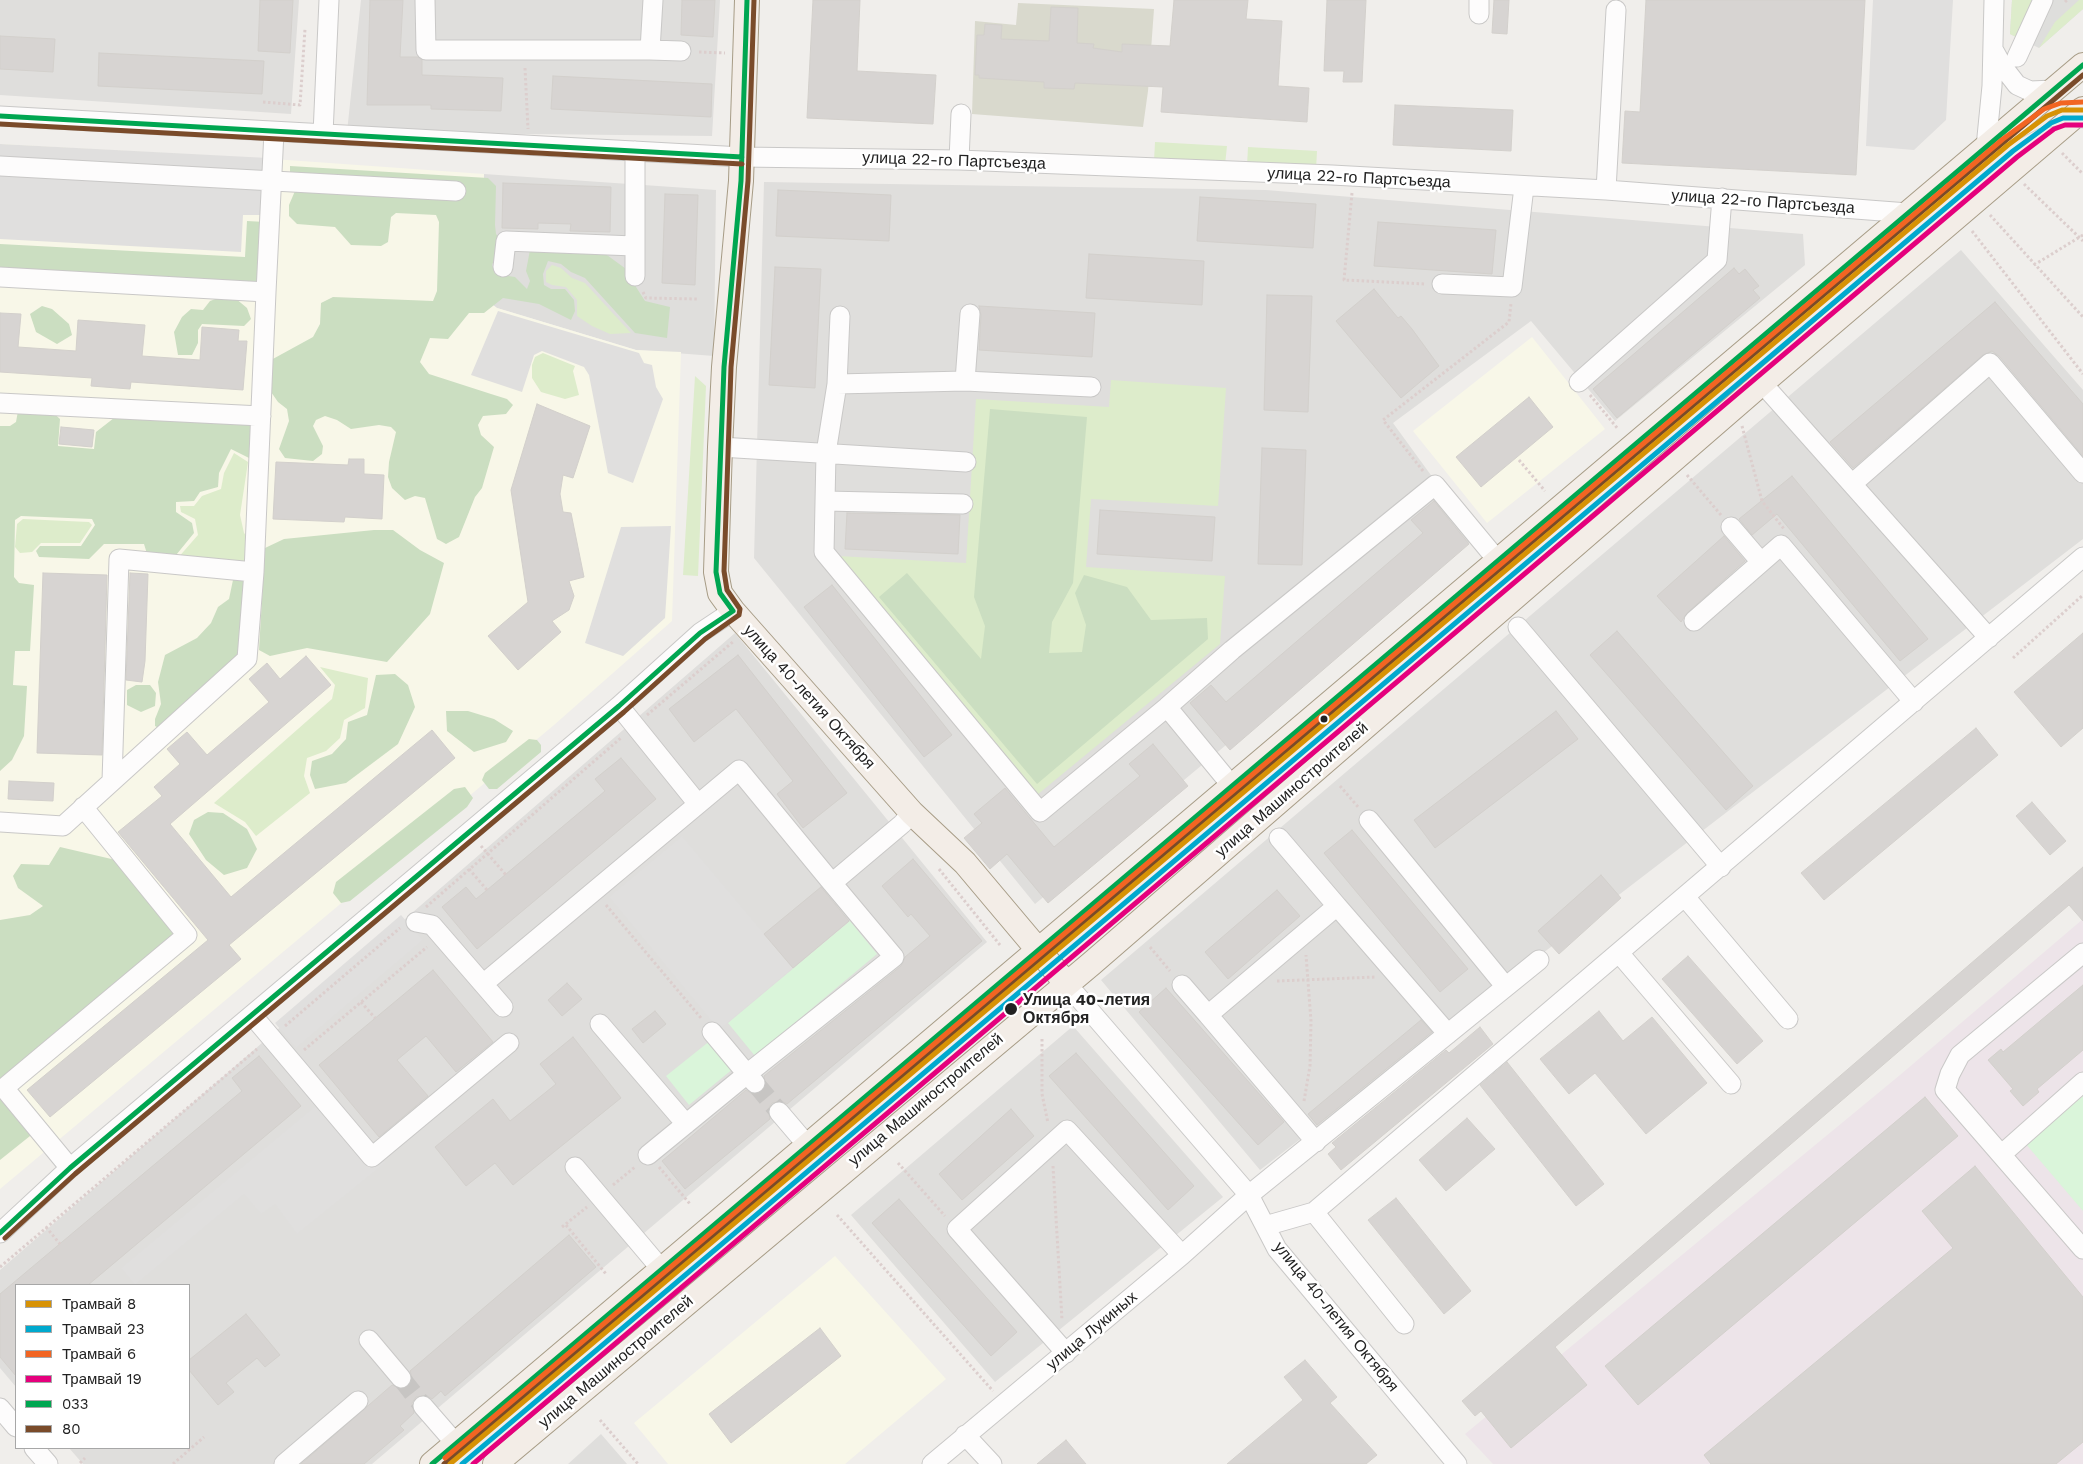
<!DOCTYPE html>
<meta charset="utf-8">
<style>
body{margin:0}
#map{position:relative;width:2083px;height:1464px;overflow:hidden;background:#f0eeeb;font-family:"Work Sans",sans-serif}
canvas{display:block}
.legend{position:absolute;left:15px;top:1284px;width:175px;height:165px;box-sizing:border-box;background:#fff;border:1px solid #a7a7a7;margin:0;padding:6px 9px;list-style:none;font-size:15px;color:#222}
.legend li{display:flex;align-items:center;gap:10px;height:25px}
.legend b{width:25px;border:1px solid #a7a7a7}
</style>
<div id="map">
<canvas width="2083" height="1464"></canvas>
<ul class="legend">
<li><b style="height:6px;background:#d79205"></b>Трамвай 8</li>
<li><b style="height:6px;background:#00a9ce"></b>Трамвай 23</li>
<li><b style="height:6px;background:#f26522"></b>Трамвай 6</li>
<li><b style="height:6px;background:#e5007d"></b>Трамвай 19</li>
<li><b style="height:6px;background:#00a651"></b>033</li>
<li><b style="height:6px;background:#7a4b2a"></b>80</li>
</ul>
</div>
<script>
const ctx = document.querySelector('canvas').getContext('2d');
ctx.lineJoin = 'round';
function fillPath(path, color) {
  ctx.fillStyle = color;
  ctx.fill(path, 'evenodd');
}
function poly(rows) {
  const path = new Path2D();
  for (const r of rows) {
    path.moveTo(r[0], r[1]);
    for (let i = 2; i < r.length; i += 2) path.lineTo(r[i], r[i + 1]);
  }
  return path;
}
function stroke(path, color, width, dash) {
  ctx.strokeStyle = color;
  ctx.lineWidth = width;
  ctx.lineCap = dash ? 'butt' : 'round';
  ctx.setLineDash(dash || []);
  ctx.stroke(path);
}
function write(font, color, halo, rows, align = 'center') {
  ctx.font = font + ' "Work Sans",sans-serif';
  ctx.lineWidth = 5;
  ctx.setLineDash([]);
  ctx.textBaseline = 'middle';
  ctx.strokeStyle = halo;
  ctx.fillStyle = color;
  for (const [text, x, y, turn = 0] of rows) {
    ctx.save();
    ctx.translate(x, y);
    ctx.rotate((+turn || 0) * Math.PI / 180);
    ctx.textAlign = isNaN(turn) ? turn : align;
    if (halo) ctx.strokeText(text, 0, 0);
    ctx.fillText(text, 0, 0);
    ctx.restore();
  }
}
const residential = poly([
 [0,0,299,0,291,114,0,95],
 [361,0,720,0,712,136,347,132],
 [484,174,716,190,714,356,636,350,497,308,479,294],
 [764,182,1266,190,1803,234,1805,265,1615,421,1531,321,1393,423,1476,537,1035,904,754,558],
 [1961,250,2083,390,2083,539,1260,1170,1101,980],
 [735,633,987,942,372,1464,83,1464,69,1448,189,1448,189,1285,16,1285,16,1387,0,1368,0,1270],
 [1073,1026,1223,1197,995,1382,851,1215],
 [601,1434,627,1464,568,1464]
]);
const industrial = poly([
 [2083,919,2083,1464,1493,1464,1465,1434,1900,1075]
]);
const education = poly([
 [0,144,273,159,484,174,479,295,497,308,636,350,681,352,672,621,554,725,0,1189],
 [1532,337,1605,429,1487,523,1413,431],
 [835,1256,946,1379,845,1464,668,1464,634,1423]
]);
const religious = poly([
 [2012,0,2083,0,2083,9,2039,48,2010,34]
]);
const construction = poly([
 [1018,3,1154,9,1148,91,1143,127,972,114,975,21,1016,25]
]);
const grass = poly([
 [2012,0,2038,0,2020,39,2010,34],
 [2079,0,2083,0,2083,9,2039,48,2055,22],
 [1155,142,1227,146,1225,165,1154,161],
 [1248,147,1317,151,1316,170,1247,166],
 [552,265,561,268,572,278,585,283,631,333,610,334,592,326,577,316,577,300,566,287,552,285,546,282,546,271],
 [543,353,575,366,573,371,579,395,565,399,541,392,532,378,532,365,535,357],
 [695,376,706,386,698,576,683,575],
 [1111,380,1226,388,1218,506,1091,499,1086,567,1225,576,1220,644,1037,795,838,556,966,563,976,399,1109,407],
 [234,453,248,462,240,515,244,533,252,542,249,566,177,559,198,535,195,519,181,512,180,506,194,506,202,496,221,489,224,473],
 [23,519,89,522,92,525,80,543,41,543,32,552,20,553,15,547,17,524],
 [320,667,368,678,365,708,344,720,340,738,326,751,307,758,304,776,310,793,256,836,245,822,214,803,332,699,335,685]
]);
const forest = poly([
 [290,166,488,178,496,186,495,225,496,234,502,241,492,265,495,274,515,277,527,289,530,281,526,271,530,250,600,250,633,274,636,287,645,301,670,307,667,338,635,333,585,278,571,272,561,264,548,261,543,274,544,285,551,289,565,289,574,300,575,311,571,320,539,304,503,298,484,313,469,313,448,339,430,338,420,362,429,374,491,394,507,399,513,405,506,414,483,416,478,425,481,435,494,447,482,488,475,497,459,537,446,544,437,539,425,498,415,496,405,500,392,488,388,477,389,462,396,432,391,427,379,425,351,429,337,420,325,416,316,420,313,426,323,446,322,454,313,461,285,458,279,449,289,421,287,409,278,402,269,389,271,360,313,337,320,324,321,303,333,297,433,301,437,291,439,222,436,215,396,213,391,217,388,242,381,246,351,245,335,227,297,224,289,216,289,205,295,191,290,178],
 [247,221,265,222,261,285,0,271,0,244,245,257],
 [221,297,235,298,247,308,251,319,244,326,202,324,198,330,198,343,192,355,178,355,174,332,182,317,191,309,203,310,210,301],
 [42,306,52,309,69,324,72,335,57,344,36,332,30,314],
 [49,409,60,419,58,446,94,449,96,432,123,411,253,425,251,459,231,449,219,473,218,487,200,492,194,501,176,502,176,512,192,523,194,533,172,560,148,557,144,544,104,544,89,559,39,557,36,551,40,546,81,546,95,525,92,519,21,516,15,520,14,577,19,583,34,585,30,651,15,651,13,685,27,686,24,736,12,760,0,771,0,426,10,426,16,422,18,411],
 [990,409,1087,417,1073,583,1052,622,1049,653,1082,652,1086,625,1075,593,1084,575,1127,587,1151,620,1207,618,1208,639,1037,784,879,597,907,573,981,659,985,626,974,597],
 [374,530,393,530,420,550,444,563,430,614,387,662,307,648,270,656,259,650,265,548,284,539],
 [241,578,248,582,239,659,161,729,155,726,155,719,161,704,158,682,165,655,197,638,211,623,218,607,229,599,233,580],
 [395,674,408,685,415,707,398,744,346,783,315,789,310,775,312,761,332,754,346,739,348,722,367,715,376,675],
 [136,685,150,685,156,693,155,706,141,712,127,705,127,690],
 [446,711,468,711,494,719,513,731,506,742,474,752,447,731],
 [529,739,537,740,541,745,541,752,497,789,489,789,482,780,485,773],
 [465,787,473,798,467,807,350,901,341,903,333,893,336,882,454,789],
 [208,812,223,813,247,829,257,849,247,868,224,875,206,860,189,834,194,820],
 [60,847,120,861,182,934,0,1085,0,920,30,915,43,906,18,888,13,876,21,864,49,865],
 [0,1090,35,1132,0,1160]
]);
const park = poly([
 [850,921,877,954,755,1056,728,1023],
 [711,1040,734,1068,689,1105,666,1076],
 [2083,1096,2083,1211,2025,1143]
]);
const parking = poly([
 [1873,0,1953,0,1946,120,1914,150,1866,146],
 [0,144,268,158,266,215,243,215,241,252,0,239],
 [498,311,639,353,644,363,652,365,656,387,663,399,633,483,608,473,589,375,584,367,542,351,534,355,522,392,471,375],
 [671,526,665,618,623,656,585,643,621,527],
 [682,836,793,968,719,1030,609,897],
 [401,915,423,940,296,1048,275,1023],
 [331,1093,385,1163,297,1234,275,1204,261,1214,244,1194,135,1285,121,1268]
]);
const building = poly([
 [260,0,293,0,290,53,258,51,260,0],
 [370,0,403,0,400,57,418,57,422,60,422,75,503,78,501,111,431,109,431,105,367,105,370,0],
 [682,0,715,0,713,37,681,35,682,0],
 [813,0,860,0,857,71,936,75,933,124,807,118,813,0],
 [1174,0,1248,0,1246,19,1282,21,1278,86,1309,88,1307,122,1161,112,1163,87,1075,83,1074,89,1044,88,1044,82,979,78,979,75,975,75,977,35,984,35,985,24,1002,25,1001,39,1049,41,1051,7,1078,8,1077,43,1094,44,1093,48,1122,52,1122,44,1170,46,1174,0],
 [1327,0,1366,0,1362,82,1343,82,1344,71,1324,71,1327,0],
 [1494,0,1509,0,1507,34,1492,33,1494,0],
 [1646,0,1865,0,1856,175,1622,163,1625,111,1640,112,1646,0],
 [0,36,55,39,53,72,0,69,0,36],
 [99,53,264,61,262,94,98,86,99,53],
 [553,76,712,84,711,117,551,109,553,76],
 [1395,105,1513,110,1511,151,1393,145,1395,105],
 [503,183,611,187,610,232,570,231,571,224,538,223,538,229,502,228,503,183],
 [778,190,891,195,889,241,776,236,778,190],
 [665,194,698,195,695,285,662,283,665,194],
 [1200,197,1316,204,1313,248,1197,241,1200,197],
 [1378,222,1496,230,1492,274,1374,266,1378,222],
 [1089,254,1204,261,1202,305,1086,298,1089,254],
 [775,267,821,269,815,388,769,385,775,267],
 [1734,268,1739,274,1745,269,1759,286,1753,290,1760,298,1617,418,1593,389,1734,268],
 [1374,289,1398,318,1401,316,1412,329,1439,366,1401,398,1336,321,1374,289],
 [1267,295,1312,296,1308,412,1264,410,1267,295],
 [1995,302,2083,404,2083,456,1999,356,1992,351,1983,355,1853,468,1830,442,1995,302],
 [979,306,1095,313,1092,357,979,350,981,315,979,306],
 [0,313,21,314,18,347,76,351,78,320,145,325,142,356,200,360,202,327,239,330,238,341,247,341,243,390,131,382,130,389,91,386,92,378,0,372,0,313],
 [1529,397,1553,427,1481,487,1456,457,1529,397],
 [537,404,590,426,573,478,563,475,560,494,563,512,571,513,584,577,569,581,574,596,569,610,552,621,561,632,518,670,488,636,528,602,511,490,537,404],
 [61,427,94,430,92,447,59,444,61,427],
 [1262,448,1306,450,1302,565,1258,564,1262,448],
 [349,459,364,459,364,474,384,475,382,519,345,517,344,522,273,519,276,462,348,465,349,459],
 [1792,476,1928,639,1900,661,1777,514,1752,535,1739,519,1792,476],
 [1434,501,1469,544,1230,750,1190,703,1211,685,1226,702,1423,533,1411,520,1434,501],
 [1100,510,1215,517,1212,561,1097,554,1100,510],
 [847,513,960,515,958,554,845,549,847,513],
 [1724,536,1745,561,1687,613,1681,622,1657,596,1724,536],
 [43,573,107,575,102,755,37,753,43,573],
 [130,573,148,574,145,661,142,682,126,680,130,573],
 [832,585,952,735,924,757,804,607,832,585],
 [1617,631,1753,786,1726,810,1590,655,1617,631],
 [2083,633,2083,728,2061,747,2014,692,2083,633],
 [738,655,847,793,803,828,777,794,793,781,736,709,694,742,669,709,738,655],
 [306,656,331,685,170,824,231,897,432,730,455,758,229,945,241,959,50,1117,27,1090,208,940,118,832,162,796,154,787,180,764,167,749,187,732,207,755,269,702,249,679,267,663,280,679,306,656],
 [1556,711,1578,739,1435,848,1414,820,1556,711],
 [1976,728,1998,755,1824,900,1801,873,1976,728],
 [1153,744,1188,786,1048,903,1007,854,990,869,964,838,982,823,974,814,1005,788,1054,847,1140,776,1129,764,1153,744],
 [621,758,656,799,477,949,442,907,466,887,476,899,487,890,605,791,595,779,621,758],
 [9,781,54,783,53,801,8,799,9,781],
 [2032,802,2066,841,2050,855,2016,816,2032,802],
 [1352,830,1468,969,1440,992,1324,853,1352,830],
 [913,859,982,941,787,1104,782,1101,772,1103,768,1109,770,1119,685,1189,662,1161,746,1090,752,1094,762,1092,766,1086,764,1076,901,966,905,957,930,936,911,914,908,917,882,886,913,859],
 [2083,867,2083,921,2069,905,1555,1347,1587,1385,1511,1448,1481,1411,1475,1416,1462,1401,2083,867],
 [1601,875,1621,898,1559,954,1538,931,1601,875],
 [821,887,849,921,793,968,764,934,821,887],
 [1277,890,1300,916,1228,979,1205,952,1277,890],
 [1688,956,1763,1041,1737,1064,1662,979,1688,956],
 [433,970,493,1042,456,1072,426,1036,397,1060,428,1096,379,1137,319,1065,433,970],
 [567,983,582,999,562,1016,548,1000,567,983],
 [2083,985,2083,1050,2037,1089,2039,1092,2023,1106,2010,1091,2013,1089,1988,1060,2001,1049,2003,1052,2083,985],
 [1166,988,1284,1122,1258,1145,1139,1012,1166,988],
 [655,1011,666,1024,643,1043,632,1029,655,1011],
 [1599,1011,1623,1041,1652,1017,1707,1083,1646,1134,1595,1073,1569,1094,1540,1059,1599,1011],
 [1421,1020,1432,1032,1317,1125,1308,1114,1421,1020],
 [1480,1027,1493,1044,1341,1170,1328,1154,1336,1147,1332,1143,1446,1050,1449,1053,1480,1027],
 [573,1037,621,1098,513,1185,495,1163,466,1186,435,1147,493,1099,510,1121,556,1084,540,1064,573,1037],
 [1076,1053,1194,1186,1168,1210,1049,1076,1076,1053],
 [259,1056,301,1106,88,1285,16,1285,16,1376,0,1357,0,1294,242,1091,232,1078,259,1056],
 [1507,1062,1604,1184,1576,1206,1480,1085,1507,1062],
 [1925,1097,1958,1136,1638,1405,1605,1366,1925,1097],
 [1011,1109,1034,1136,962,1200,939,1174,1011,1109],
 [1467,1118,1495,1149,1446,1191,1419,1160,1467,1118],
 [1975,1166,2083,1297,2083,1442,2056,1464,1711,1464,1704,1455,1953,1248,1922,1211,1975,1166],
 [1396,1198,1471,1291,1444,1314,1368,1220,1396,1198],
 [899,1199,1017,1332,991,1356,872,1223,899,1199],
 [569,1235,596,1267,445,1396,441,1391,432,1399,426,1395,416,1397,412,1403,414,1413,400,1426,404,1430,364,1464,301,1464,392,1385,402,1389,409,1386,412,1377,410,1371,569,1235],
 [246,1314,280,1355,265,1367,257,1358,226,1383,234,1392,218,1405,189,1370,189,1360,246,1314],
 [820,1328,841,1356,731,1443,709,1414,820,1328],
 [1305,1360,1337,1397,1330,1403,1377,1455,1366,1464,1227,1464,1303,1400,1284,1377,1305,1360],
 [1066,1440,1086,1464,1037,1464,1066,1440]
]);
const minorTunnel = poly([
 [755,1083,779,1112],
 [401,1378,423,1406]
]);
const path = poly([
 [2065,2,2067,0],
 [699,52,725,53],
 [525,68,528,129],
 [263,102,300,105,305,29],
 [2062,153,2083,174],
 [2024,184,2083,241],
 [1352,193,1344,280,1426,284],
 [1990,215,2083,317],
 [1972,231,2083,374],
 [2034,265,2083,235],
 [643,292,646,298,698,299],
 [1590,395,1618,429],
 [1742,426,1762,501,1784,529],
 [1519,460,1545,491],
 [1423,471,1383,420,1509,322,1511,303],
 [1687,475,1721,515],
 [2013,658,2083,595],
 [647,715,734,641],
 [1340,786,1359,808],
 [481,846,506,875],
 [469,869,487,890],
 [939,869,1000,945],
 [606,905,701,1018],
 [426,907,622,737],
 [1150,947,1170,971],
 [1277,981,1376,977],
 [361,1002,375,1018],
 [285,1026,400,928],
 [1042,1039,1042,1094,1048,1123],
 [304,1050,427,947],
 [1304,1101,1310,1066,1311,1021,1306,955],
 [898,1163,945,1216],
 [1053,1166,1062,1320],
 [659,1167,690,1204],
 [613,1185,635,1167],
 [837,1215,993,1391],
 [566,1225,606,1274],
 [46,1227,60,1244],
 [562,1227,587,1207],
 [0,1267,257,1049],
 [600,1420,638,1464],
 [80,1463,85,1458],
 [173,1464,204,1437]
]);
const minor = poly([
 [425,0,426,50,650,50,653,0],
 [1479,0,1479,14],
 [1993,49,2003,67,2017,85,2030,91,2054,90],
 [650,50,681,51],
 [2017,57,2043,0],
 [0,116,742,157,959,160,1332,175,1606,190,1908,213],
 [323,134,329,0],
 [1986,147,1992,86,1994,0],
 [959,160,961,114],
 [0,166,456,191],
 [1606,190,1616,10],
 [503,267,506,241,634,246],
 [635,276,635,151],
 [0,277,266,292,274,132],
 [1442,284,1512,287,1524,187],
 [840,316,837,384,826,453,824,552,1040,812,1167,707,1232,650,1435,485,1498,561],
 [965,381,970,314],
 [1579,382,1717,260,1722,198],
 [1762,383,1989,638],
 [837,384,965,381,1091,387],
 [0,403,261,416],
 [720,447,966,462],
 [1852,484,1990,363,2083,473],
 [825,501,963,504],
 [1731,527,1761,562],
 [1694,621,1781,545,1914,702],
 [1518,627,1721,867],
 [619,706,698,804],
 [1167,707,1232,786],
 [112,781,119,559,254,572],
 [1369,820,1506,987],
 [0,822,63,826,247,659,254,572,266,292],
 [1279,838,1337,906],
 [1685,897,1788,1019],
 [416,922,432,925,503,1007],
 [1619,953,1731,1084],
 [2083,953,1960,1055,1950,1074,1945,1090,2083,1249],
 [1066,983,1249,1195,1277,1249,1457,1464],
 [483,984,739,770,832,883],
 [1182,985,1208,1015],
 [252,1015,372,1157,509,1043],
 [600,1024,686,1124],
 [755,1083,747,1074,894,957,832,883,902,824,912,813],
 [779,1112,808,1146],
 [1316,1142,1208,1015,1337,906,1448,1034],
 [2002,1154,2083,1082],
 [648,1155,747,1074,712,1032],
 [575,1167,662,1270],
 [70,1168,4,1088,187,935,83,807],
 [1314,1212,1404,1324],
 [1265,1226,1314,1212,2083,557],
 [0,1233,70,1168,619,706,700,633,733,611],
 [369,1340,401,1378],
 [1066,1353,957,1229,1067,1130,1182,1255],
 [423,1406,456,1444],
 [0,1408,16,1427],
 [965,1435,992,1464],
 [34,1448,48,1464],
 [284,1464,358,1401],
 [932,1464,1182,1255,1249,1195,1539,960]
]);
const major = poly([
 [747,0,741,181,724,367,720,447,716,572,720,593,733,611,912,813,965,863,1066,983],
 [432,1464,2083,65],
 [495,1464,1091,964,1762,383,2083,109]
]);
const tram = poly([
 [2008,145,2038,129,2063,125,2083,128]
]);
const bus1 = poly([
 [0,116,742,157],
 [0,1233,70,1168,619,706,700,633,733,611,720,593,716,572,724,367,741,181,747,0],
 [432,1464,2083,65]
]);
const bus2 = poly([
 [0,124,742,164],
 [5,1238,75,1174,624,712,705,639,739,615,740,609,727,590,724,571,731,367,748,181,754,0],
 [444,1464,2083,75]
]);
const tram1 = poly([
 [450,1464,2008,145,2047,116,2062,110,2083,110]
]);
const tram2 = poly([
 [462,1464,2013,151,2051,123,2063,118,2083,118]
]);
const tram3 = poly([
 [445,1458,2003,139,2044,109,2061,103,2083,102]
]);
const tram4 = poly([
 [473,1464,2017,157,2054,129,2065,125,2083,125]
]);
const markers = [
 [1324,719,4.5,"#222"],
 [1011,1009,7,"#222"]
];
const streetNames = [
 ["улица 22-го Партсъезда",954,161,2],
 ["улица 22-го Партсъезда",1359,178,3],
 ["улица 22-го Партсъезда",1763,202,4],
 ["улица 40-летия Октября",809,697,48],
 ["улица Машиностроителей",1292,790,-41],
 ["улица Машиностроителей",926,1100,-40],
 ["улица 40-летия Октября",1336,1317,51],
 ["улица Лукиных",1092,1331,-40],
 ["улица Машиностроителей",616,1362,-40]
];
const stopNames = [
 ["Улица 40-летия",1023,1000],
 ["Октября",1023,1018]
];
fillPath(residential, '#dfdedc');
fillPath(industrial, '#ede4e9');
fillPath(education, '#f8f7e8');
fillPath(religious, '#dededc');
fillPath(construction, '#d9d9cd');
fillPath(grass, '#ddeccb');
fillPath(forest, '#cbdec1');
fillPath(park, '#daf5da');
fillPath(parking, '#e0dfde');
fillPath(building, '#d7d4d2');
stroke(building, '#d3d0cc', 1);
stroke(minorTunnel, '#c7c5c3', 19, [19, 9]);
stroke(minor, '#c9c8c7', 21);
stroke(major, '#a79c86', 26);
stroke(path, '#dccecd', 3, [2.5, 2.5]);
stroke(minor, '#fdfcfc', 19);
stroke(major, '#f3ede7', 24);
stroke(tram, '#ccc', 1);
stroke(bus1, '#00a651', 5);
stroke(bus2, '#7a4b2a', 5);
stroke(tram1, '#d79205', 5);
stroke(tram2, '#00a9ce', 5);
stroke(tram3, '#f26522', 5);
stroke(tram4, '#e5007d', 5);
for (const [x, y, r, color] of markers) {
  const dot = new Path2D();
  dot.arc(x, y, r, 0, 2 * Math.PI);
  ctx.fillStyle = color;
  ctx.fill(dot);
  stroke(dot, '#fff', 2);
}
write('16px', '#222', '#fff', streetNames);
write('bold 16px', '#222', '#fff', stopNames, 'left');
</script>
